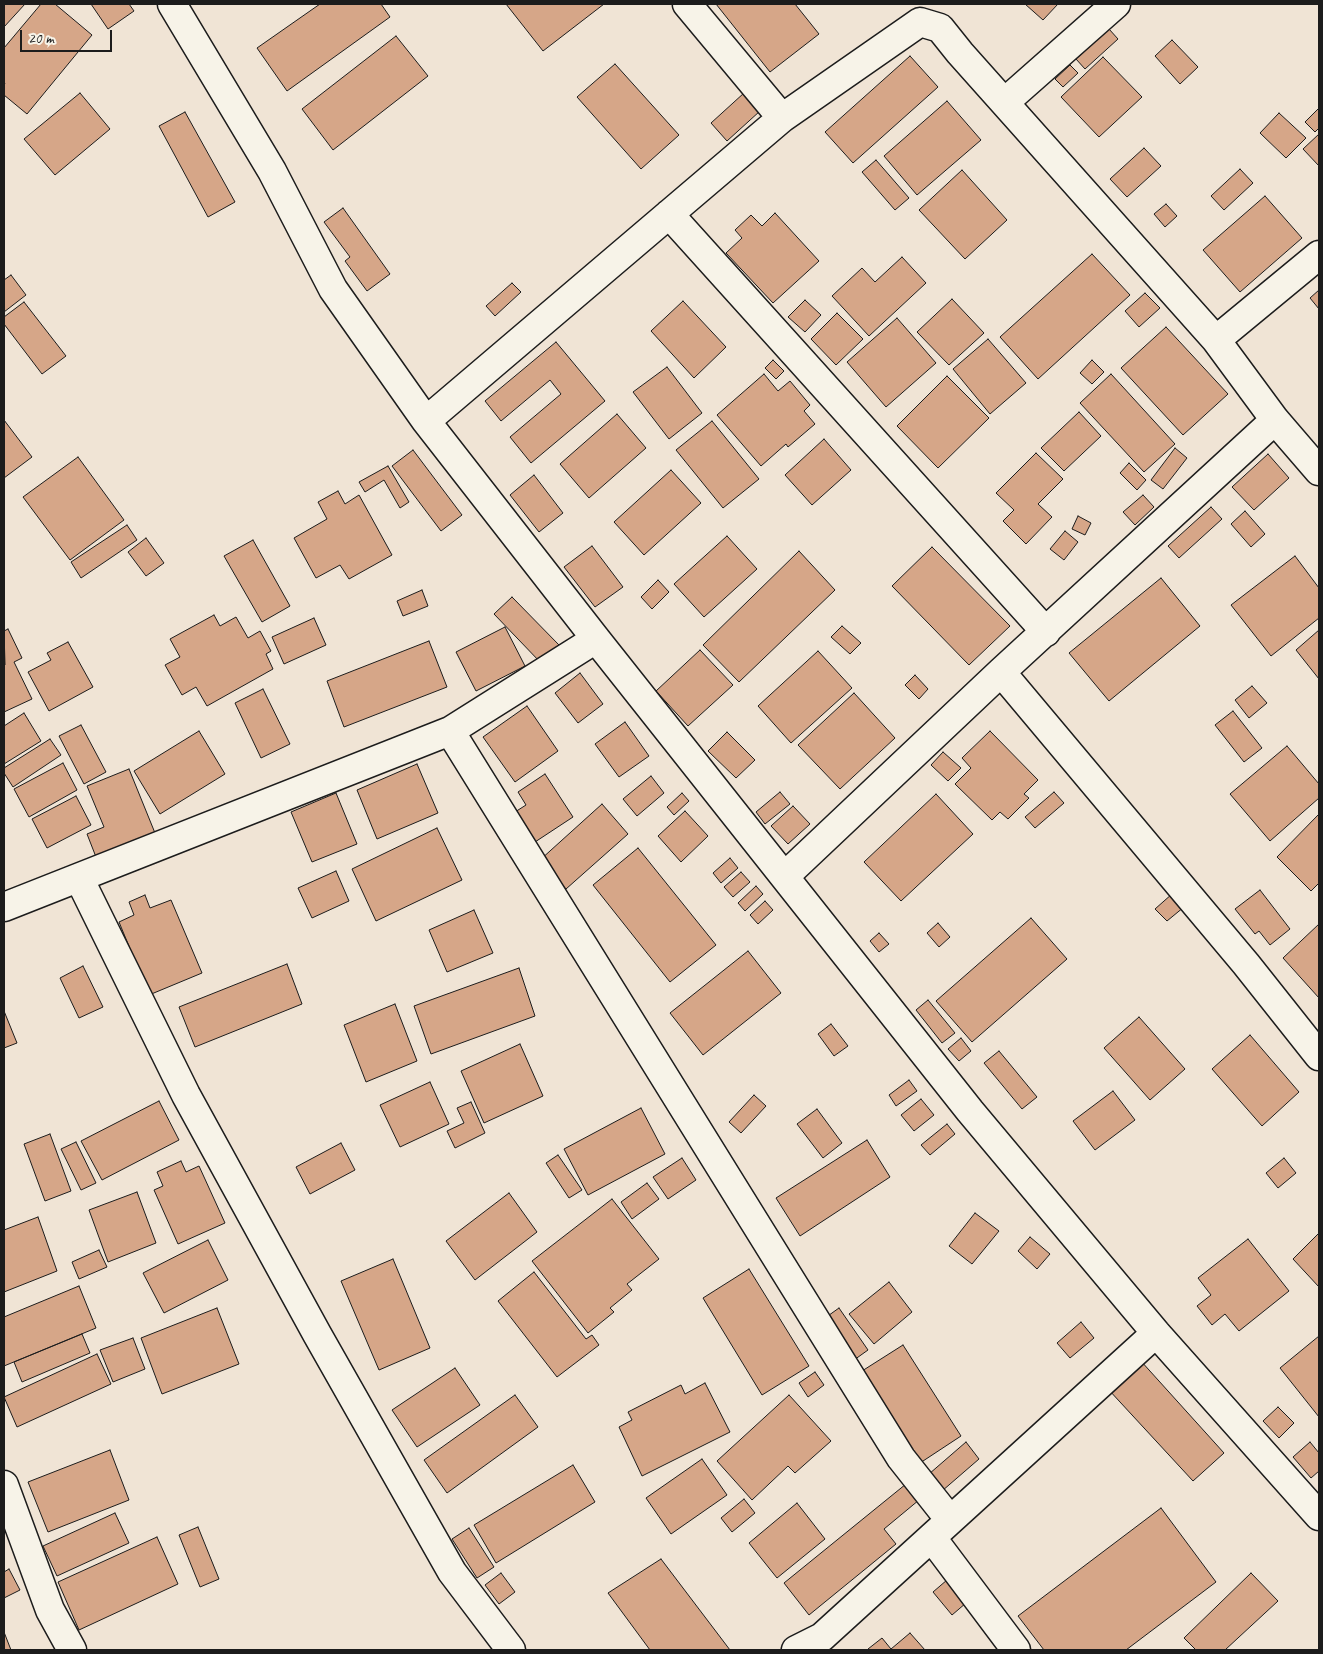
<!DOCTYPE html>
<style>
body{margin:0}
#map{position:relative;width:1323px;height:1654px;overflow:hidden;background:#f0e4d5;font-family:Caveat,sans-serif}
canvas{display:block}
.frame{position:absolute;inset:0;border:5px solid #1c1c1c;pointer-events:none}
.scale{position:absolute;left:20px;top:30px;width:92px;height:22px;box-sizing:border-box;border:2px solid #1c1c1c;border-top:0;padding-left:6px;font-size:15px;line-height:18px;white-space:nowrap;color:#1c1c1c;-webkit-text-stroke:4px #f7f3e8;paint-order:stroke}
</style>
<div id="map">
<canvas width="1323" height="1654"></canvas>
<div class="frame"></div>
<div class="scale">20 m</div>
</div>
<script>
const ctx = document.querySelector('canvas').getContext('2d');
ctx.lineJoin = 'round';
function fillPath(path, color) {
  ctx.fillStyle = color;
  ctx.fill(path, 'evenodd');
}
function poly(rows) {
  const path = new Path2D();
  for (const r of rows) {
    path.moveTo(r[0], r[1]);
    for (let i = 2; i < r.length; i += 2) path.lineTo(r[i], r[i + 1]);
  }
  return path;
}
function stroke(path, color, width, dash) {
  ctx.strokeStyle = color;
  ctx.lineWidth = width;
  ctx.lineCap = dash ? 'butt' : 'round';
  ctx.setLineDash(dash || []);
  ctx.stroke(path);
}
const building = poly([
 [4,4,25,4,4,27,4,4],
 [41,4,55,4,92,35,27,114,4,95,4,85,5,83,4,82,4,48,41,4],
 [91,4,129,4,134,11,108,29,91,4],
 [320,4,381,4,390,17,287,91,257,48,320,4],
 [506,4,604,4,543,51,506,4],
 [716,4,795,4,819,34,770,72,716,4],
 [1025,4,1058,4,1043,20,1025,4],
 [1109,29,1118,39,1085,69,1076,59,1109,29],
 [396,36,428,76,333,150,302,109,396,36],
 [1172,40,1198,67,1180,84,1155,56,1172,40],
 [910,56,938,87,853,163,825,132,910,56],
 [1103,57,1142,97,1099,137,1061,97,1103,57],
 [615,64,679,135,641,169,577,97,615,64],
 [1070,65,1078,73,1063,87,1055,79,1070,65],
 [80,93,110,129,55,175,24,139,80,93],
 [744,93,760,111,727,141,711,123,744,93],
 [947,101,981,140,917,195,884,156,947,101],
 [1319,108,1319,128,1315,132,1305,122,1319,108],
 [185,112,235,202,208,217,159,126,185,112],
 [1279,113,1306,138,1286,158,1260,133,1279,113],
 [1319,134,1319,166,1303,149,1319,134],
 [1144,148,1161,166,1127,197,1110,179,1144,148],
 [876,160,909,198,895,210,862,172,876,160],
 [1240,169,1253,183,1224,210,1211,196,1240,169],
 [962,170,1007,220,965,259,919,210,962,170],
 [1265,196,1302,238,1240,292,1203,250,1265,196],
 [1166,204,1177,216,1165,227,1154,214,1166,204],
 [343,208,390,274,367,291,345,261,350,257,324,222,343,208],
 [775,213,819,261,773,303,726,253,742,238,735,230,751,215,762,226,775,213],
 [1092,254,1130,295,1038,379,1000,337,1092,254],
 [902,257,926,283,869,336,832,296,862,268,875,282,902,257],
 [11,275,26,295,4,312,4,280,11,275],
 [512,283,521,292,495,316,486,306,512,283],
 [1319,290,1319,309,1310,298,1319,290],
 [1145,293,1160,308,1139,327,1125,311,1145,293],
 [952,299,984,333,949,365,917,332,952,299],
 [805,300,821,315,805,332,788,317,805,300],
 [683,301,726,347,694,378,651,331,683,301],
 [24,302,66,356,42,374,4,324,4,317,24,302],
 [837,313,863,339,836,365,811,339,837,313],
 [897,318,936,363,886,407,847,362,897,318],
 [1166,327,1228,394,1183,435,1121,368,1166,327],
 [988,339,1026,383,990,414,953,369,988,339],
 [556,342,605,401,531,463,510,437,561,394,550,380,501,421,485,401,556,342],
 [773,360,784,371,776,379,765,368,773,360],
 [1092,360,1104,372,1092,384,1080,373,1092,360],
 [667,367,702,413,669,439,633,392,667,367],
 [764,374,778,391,790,381,810,405,804,411,815,424,788,447,786,444,761,466,717,415,764,374],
 [1111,374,1175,444,1144,472,1080,403,1111,374],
 [947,376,989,418,938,468,897,426,947,376],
 [1079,412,1101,436,1064,471,1041,448,1079,412],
 [617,414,646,448,589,498,560,464,617,414],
 [4,420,32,457,4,478,4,420],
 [712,421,759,479,723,508,676,450,712,421],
 [824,439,851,470,812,505,785,475,824,439],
 [1175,448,1187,458,1163,489,1151,480,1175,448],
 [413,450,462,515,441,531,392,466,413,450],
 [1036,453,1063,479,1038,504,1052,517,1026,544,1003,521,1014,510,996,493,1036,453],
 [1268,454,1289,478,1254,510,1232,487,1268,454],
 [78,457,124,520,70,560,23,497,78,457],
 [1129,463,1146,480,1137,490,1120,473,1129,463],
 [388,466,409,502,400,508,384,480,365,492,359,482,388,466],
 [671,470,701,503,644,555,614,522,671,470],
 [534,475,563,513,539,532,510,495,534,475],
 [338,491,345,504,359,495,392,555,349,579,340,565,316,578,294,538,327,519,318,502,338,491],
 [1143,495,1154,507,1135,525,1123,512,1143,495],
 [1211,507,1222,519,1179,558,1168,546,1211,507],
 [1245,511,1265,534,1251,547,1231,524,1245,511],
 [1078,516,1091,523,1085,535,1072,529,1078,516],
 [127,525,137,540,81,578,71,562,127,525],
 [1065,531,1078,542,1064,560,1050,549,1065,531],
 [727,536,757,569,704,617,674,584,727,536],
 [146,538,164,563,146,576,128,552,146,538],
 [253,540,290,606,262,622,224,556,253,540],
 [592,546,623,587,595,607,564,567,592,546],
 [932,547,1010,626,969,665,892,586,932,547],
 [799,551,835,590,739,682,703,645,799,551],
 [1295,556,1319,588,1319,618,1271,656,1231,605,1295,556],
 [1161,578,1200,626,1109,701,1069,653,1161,578],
 [658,580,669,592,652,609,641,597,658,580],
 [422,590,428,606,403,616,397,601,422,590],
 [512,597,559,645,541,663,494,614,512,597],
 [214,615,220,626,236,617,248,638,260,631,271,651,266,654,273,669,207,706,196,687,182,695,165,665,180,657,170,639,214,615],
 [314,618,326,645,284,664,272,637,314,618],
 [842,626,861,643,850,654,831,637,842,626],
 [505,627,525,666,476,691,456,652,505,627],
 [8,629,22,658,14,662,32,699,4,712,4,665,5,665,4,631,8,629],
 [1319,630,1319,679,1296,650,1319,630],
 [429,641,447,687,344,727,327,681,429,641],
 [68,642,93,687,49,711,28,672,51,660,47,653,68,642],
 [700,650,733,685,688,726,656,691,700,650],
 [818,651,852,688,791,743,758,706,818,651],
 [580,673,603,704,578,723,555,693,580,673],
 [915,675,928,689,919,699,905,685,915,675],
 [1252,686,1267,703,1249,718,1235,700,1252,686],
 [263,689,290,744,261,758,235,703,263,689],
 [854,693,895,738,840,789,798,745,854,693],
 [527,706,558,751,515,782,483,737,527,706],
 [1233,711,1262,748,1244,762,1215,725,1233,711],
 [24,713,41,741,4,764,4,726,24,713],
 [625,722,649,756,619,777,595,744,625,722],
 [81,725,106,772,84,784,59,736,81,725],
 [199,731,225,774,160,814,134,771,199,731],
 [990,731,1038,780,1024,794,1029,798,1008,819,1000,812,992,820,955,784,971,768,962,758,990,731],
 [727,732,755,760,736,778,708,751,727,732],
 [50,739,61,755,13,787,4,773,4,768,50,739],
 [1287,746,1319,784,1319,798,1270,841,1230,794,1287,746],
 [943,752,961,768,948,781,931,765,943,752],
 [63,763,77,790,29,817,14,789,63,763],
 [417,764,438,813,377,839,357,790,417,764],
 [129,769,155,833,96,857,87,834,104,827,87,786,129,769],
 [545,774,573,817,535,842,515,812,526,805,518,792,545,774],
 [651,776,664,793,637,816,623,799,651,776],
 [780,792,790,804,765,824,756,812,780,792],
 [1054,792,1064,803,1035,828,1025,817,1054,792],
 [336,793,357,844,312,862,291,812,336,793],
 [682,793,689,801,674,815,667,807,682,793],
 [936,794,973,834,901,901,864,862,936,794],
 [76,796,91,825,47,848,32,819,76,796],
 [602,804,628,834,566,889,540,860,602,804],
 [793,806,810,824,788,844,771,826,793,806],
 [685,811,708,836,681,862,658,836,685,811],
 [1319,814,1319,883,1311,891,1277,857,1319,814],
 [437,828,462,880,376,921,352,869,437,828],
 [638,848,716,945,670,982,593,885,638,848],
 [730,858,738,868,721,883,713,873,730,858],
 [336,871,349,901,312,918,298,888,336,871],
 [741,872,750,882,733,897,724,887,741,872],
 [756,886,763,894,745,911,738,903,756,886],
 [1260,890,1290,929,1270,945,1259,931,1255,934,1235,909,1260,890],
 [1172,894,1184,907,1167,921,1155,909,1172,894],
 [145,895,150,908,171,900,202,973,149,995,119,922,134,915,129,902,145,895],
 [765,901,773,910,758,924,750,915,765,901],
 [474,910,493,953,447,972,429,930,474,910],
 [1031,918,1067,959,972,1042,936,1001,1031,918],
 [938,923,950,937,939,947,927,933,938,923],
 [1319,924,1319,998,1283,958,1319,924],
 [879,933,889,944,879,952,870,941,879,933],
 [748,951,781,993,703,1055,670,1013,748,951],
 [287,964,302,1004,195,1047,179,1007,287,964],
 [83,966,103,1007,79,1018,60,978,83,966],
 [519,968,535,1016,431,1054,414,1006,519,968],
 [928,1000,955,1033,942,1043,916,1010,928,1000],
 [395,1004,417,1061,366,1082,344,1025,395,1004],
 [4,1011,17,1043,4,1048,4,1011],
 [1139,1017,1185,1069,1150,1100,1104,1048,1139,1017],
 [831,1024,848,1046,834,1056,818,1034,831,1024],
 [1250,1035,1299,1092,1262,1126,1212,1069,1250,1035],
 [961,1038,971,1051,959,1061,948,1049,961,1038],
 [520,1044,543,1096,484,1123,461,1071,520,1044],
 [999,1051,1037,1097,1022,1109,984,1063,999,1051],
 [909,1080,917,1091,896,1106,889,1095,909,1080],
 [430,1082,449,1124,400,1147,380,1105,430,1082],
 [1113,1091,1135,1120,1095,1150,1073,1121,1113,1091],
 [754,1095,766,1106,741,1133,729,1122,754,1095],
 [921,1099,934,1115,914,1131,901,1115,921,1099],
 [159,1101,179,1140,102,1180,81,1141,159,1101],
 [471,1102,485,1133,455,1148,447,1131,464,1123,457,1108,471,1102],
 [641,1108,665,1154,588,1195,564,1149,641,1108],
 [817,1109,842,1143,823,1158,797,1124,817,1109],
 [947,1124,955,1134,930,1155,921,1145,947,1124],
 [50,1134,71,1191,45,1201,24,1144,50,1134],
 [867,1140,890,1177,800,1236,776,1198,867,1140],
 [76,1142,96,1183,81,1190,61,1149,76,1142],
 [341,1143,355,1170,310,1194,296,1167,341,1143],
 [558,1155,582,1190,569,1198,546,1163,558,1155],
 [682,1158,696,1180,668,1199,653,1177,682,1158],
 [1284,1158,1296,1173,1278,1188,1266,1173,1284,1158],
 [181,1161,186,1172,199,1166,225,1223,178,1244,154,1190,163,1186,157,1172,181,1161],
 [647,1183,659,1199,632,1219,621,1202,647,1183],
 [137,1192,156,1243,108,1262,89,1210,137,1192],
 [509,1193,537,1232,475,1280,446,1241,509,1193],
 [612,1199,659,1259,627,1284,632,1290,610,1308,614,1312,588,1333,532,1261,612,1199],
 [975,1213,999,1231,972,1264,949,1246,975,1213],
 [38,1217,57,1271,4,1292,4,1230,38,1217],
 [1319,1233,1319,1287,1293,1259,1319,1233],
 [1030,1237,1050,1254,1037,1269,1018,1251,1030,1237],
 [1248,1239,1289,1291,1239,1331,1225,1314,1212,1325,1197,1306,1211,1295,1198,1278,1248,1239],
 [208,1240,228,1280,164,1313,143,1273,208,1240],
 [99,1250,107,1267,79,1279,72,1262,99,1250],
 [393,1259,430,1348,379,1370,341,1281,393,1259],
 [749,1269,809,1366,762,1395,703,1298,749,1269],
 [534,1272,586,1339,592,1335,599,1345,557,1377,498,1301,534,1272],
 [889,1282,912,1312,874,1344,849,1314,889,1282],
 [79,1286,96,1328,4,1366,4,1317,79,1286],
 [217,1308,239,1364,162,1394,141,1338,217,1308],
 [839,1308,868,1350,854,1360,825,1318,839,1308],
 [1081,1322,1094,1338,1070,1358,1057,1343,1081,1322],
 [82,1334,90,1353,22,1382,14,1362,82,1334],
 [1319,1336,1319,1417,1280,1368,1319,1336],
 [133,1338,145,1369,113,1382,100,1350,133,1338],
 [903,1345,961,1436,920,1463,862,1371,903,1345],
 [97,1354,111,1384,17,1427,4,1397,97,1354],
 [1140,1360,1224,1453,1193,1481,1108,1389,1140,1360],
 [455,1368,480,1405,417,1447,392,1410,455,1368],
 [815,1372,824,1385,808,1397,799,1383,815,1372],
 [705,1383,730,1432,642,1476,619,1427,632,1420,628,1412,681,1385,685,1394,705,1383],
 [515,1395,538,1427,447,1493,424,1460,515,1395],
 [789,1395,831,1441,795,1473,788,1466,752,1500,717,1461,789,1395],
 [1278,1407,1294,1423,1279,1438,1263,1421,1278,1407],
 [966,1442,979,1459,942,1491,929,1474,966,1442],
 [1310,1442,1319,1453,1319,1471,1311,1478,1293,1457,1310,1442],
 [110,1450,129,1500,48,1532,28,1482,110,1450],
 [702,1459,727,1495,671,1534,646,1498,702,1459],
 [573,1465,595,1502,496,1563,474,1525,573,1465],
 [906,1484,919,1500,884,1529,896,1544,809,1615,784,1583,906,1484],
 [744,1499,755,1513,732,1532,721,1518,744,1499],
 [797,1503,825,1539,777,1578,749,1543,797,1503],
 [1161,1508,1216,1582,1126,1650,1044,1650,1018,1616,1161,1508],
 [115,1513,129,1543,57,1576,43,1546,115,1513],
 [198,1527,219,1579,200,1587,179,1535,198,1527],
 [469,1528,494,1567,477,1578,452,1539,469,1528],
 [157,1537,178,1584,79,1630,58,1582,157,1537],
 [661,1559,730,1650,650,1650,608,1593,661,1559],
 [9,1569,20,1590,4,1598,4,1572,9,1569],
 [501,1573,515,1592,499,1604,485,1585,501,1573],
 [1251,1573,1278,1601,1225,1650,1196,1650,1184,1638,1251,1573],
 [947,1580,966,1603,952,1615,933,1592,947,1580],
 [4,1632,11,1650,4,1650,4,1632],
 [910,1633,925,1650,870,1650,868,1649,882,1638,891,1649,910,1633]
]);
const minor = poly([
 [172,4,272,171,333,289,426,421,596,639,970,1111,1156,1333,1319,1516],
 [687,4,782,118],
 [1005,102,1116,4],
 [669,214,1046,632],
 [1216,340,1319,255],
 [426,421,782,118,920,22,940,28,960,53,1216,340,1275,420,1319,471],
 [1001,672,1246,964,1319,1056],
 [450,731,901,1458,950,1520],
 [785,876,1001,672,1275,420],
 [79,878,186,1095,317,1334,452,1572,511,1650],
 [4,907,450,731,596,639],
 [4,1485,50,1610,72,1650],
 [932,1538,1016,1650],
 [796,1650,822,1637,1156,1333]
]);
fillPath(building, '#d6a688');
stroke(building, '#1c1c1c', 1);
stroke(minor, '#1c1c1c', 31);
stroke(minor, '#f7f3e8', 28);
</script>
